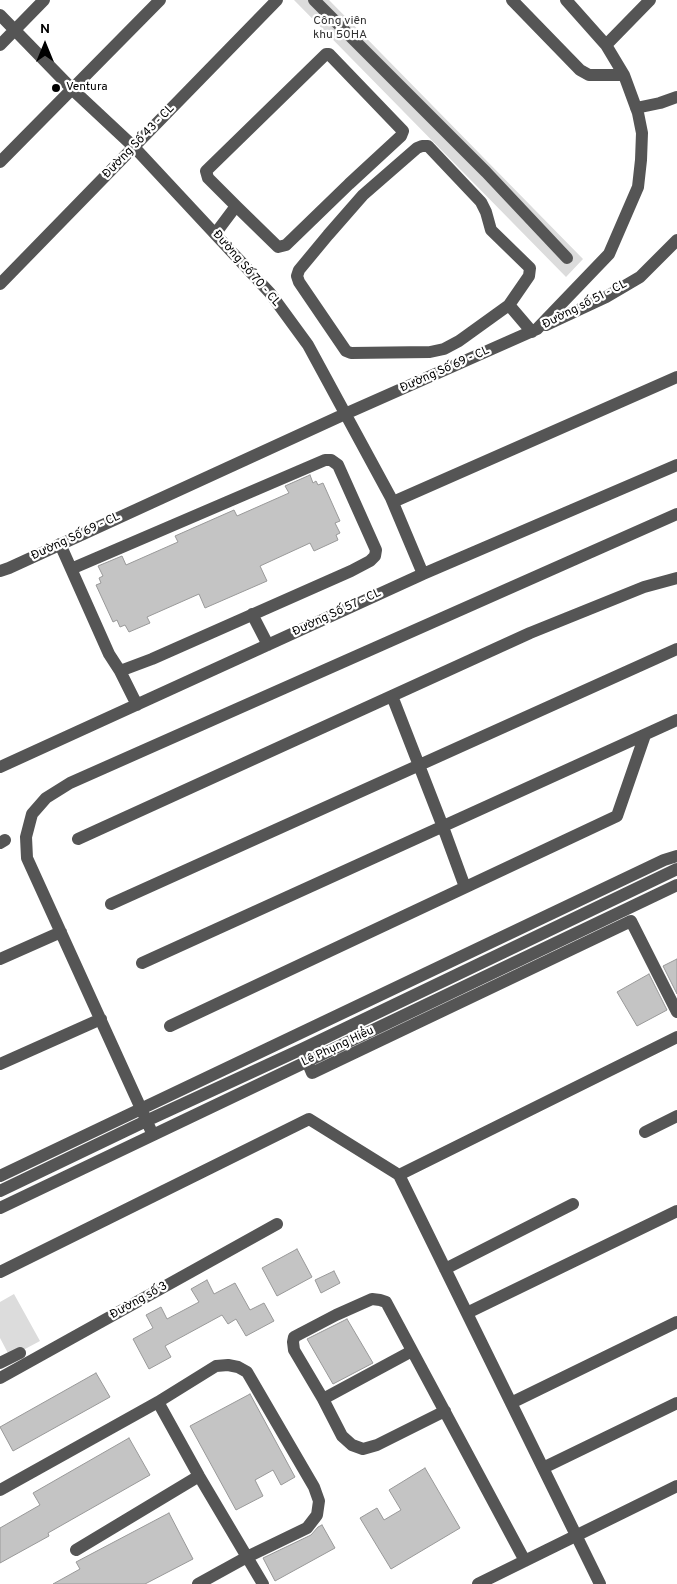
<!DOCTYPE html>
<meta charset="utf-8">
<style>
body{margin:0}
#map{position:relative;width:677px;height:1584px;overflow:hidden;background:#fff;font-family:Overpass,sans-serif}
canvas{display:block}
.north{position:absolute;left:20px;top:20px;width:50px;height:50px;-webkit-text-stroke:4px #fff;paint-order:stroke;rotate:0deg;font-size:14px;font-weight:700;line-height:20px;text-align:center;color:#000}
.north::after{content:'';display:block;margin:auto;width:18px;height:22px;background:#000;clip-path:polygon(50% 0,100% 100%,50% 72%,0 100%)}
</style>
<div id="map">
<canvas width="677" height="1584"></canvas>
<div class="north">N</div>
</div>
<script>
const ctx = document.querySelector('canvas').getContext('2d');
ctx.lineJoin = 'round';
function fillPath(path, color) {
  ctx.fillStyle = color;
  ctx.fill(path, 'evenodd');
}
function poly(rows) {
  const path = new Path2D();
  for (const r of rows) {
    path.moveTo(r[0], r[1]);
    for (let i = 2; i < r.length; i += 2) path.lineTo(r[i], r[i + 1]);
  }
  return path;
}
function stroke(path, color, width, dash) {
  ctx.strokeStyle = color;
  ctx.lineWidth = width;
  ctx.lineCap = dash ? 'butt' : 'round';
  ctx.setLineDash(dash || []);
  ctx.stroke(path);
}
function write(font, color, halo, rows, align = 'center') {
  ctx.font = font + ' Overpass,sans-serif';
  ctx.lineWidth = 4.5;
  ctx.setLineDash([]);
  ctx.textBaseline = 'middle';
  ctx.strokeStyle = halo;
  ctx.fillStyle = color;
  for (const [text, x, y, turn = 0] of rows) {
    ctx.save();
    ctx.translate(x, y);
    ctx.rotate((+turn || 0) * Math.PI / 180);
    ctx.textAlign = isNaN(turn) ? turn : align;
    if (halo) ctx.strokeText(text, 0, 0);
    ctx.fillText(text, 0, 0);
    ctx.restore();
  }
}
const green = poly([
 [294,0,329,0,583,259,566,277],
 [14,1294,40,1341,10,1357,0,1338,0,1302]
]);
const building = poly([
 [310,475,313,483,316,481,318,485,323,483,340,521,335,523,340,533,336,535,338,540,314,551,310,543,260,566,267,581,205,608,199,594,147,617,150,623,129,632,125,625,120,627,117,620,113,622,96,585,101,583,99,578,103,576,98,566,122,556,126,565,178,542,175,536,234,510,237,516,289,493,285,486,310,475],
 [677,959,677,994,663,966,677,959],
 [649,974,667,1010,637,1026,617,992,649,974],
 [297,1249,312,1277,277,1296,262,1268,297,1249],
 [334,1271,340,1283,321,1293,315,1280,334,1271],
 [207,1280,214,1294,235,1283,250,1310,264,1303,274,1321,246,1336,236,1319,228,1324,222,1315,165,1346,171,1357,149,1369,133,1339,153,1328,146,1315,161,1307,167,1319,199,1302,191,1289,207,1280],
 [347,1319,373,1363,333,1384,307,1339,347,1319],
 [96,1373,110,1397,13,1451,0,1427,96,1373],
 [250,1394,295,1477,281,1485,273,1470,255,1480,263,1496,236,1510,190,1426,250,1394],
 [129,1438,150,1475,48,1533,49,1536,0,1563,0,1528,40,1505,33,1493,129,1438],
 [425,1468,460,1528,391,1569,360,1518,377,1508,384,1520,401,1510,389,1490,425,1468],
 [169,1513,193,1559,145,1584,53,1584,80,1569,76,1562,169,1513],
 [322,1525,335,1548,275,1581,263,1558,311,1535,318,1527,322,1525]
]);
const minor = poly([
 [314,0,486,172,567,258],
 [512,0,580,70,589,75,624,75],
 [0,15,73,90,134,147,270,293,308,345,391,498,423,574],
 [0,45,44,0],
 [606,45,650,0],
 [636,108,660,103,677,97],
 [0,162,160,0],
 [215,234,236,206,208,178,206,171,326,54,329,54,403,131,401,136,349,184,286,245,278,247,236,206],
 [0,284,277,0],
 [509,305,459,341,444,349,430,352,351,353,346,351,299,282,297,276,299,270,328,235,363,195,417,148,422,146,428,146,481,202,486,212,491,230,530,268,529,276,509,305,532,332],
 [546,325,606,297,640,277,677,240],
 [393,502,677,377],
 [60,544,109,654,120,671,152,659,351,571,370,561,375,556,376,550,338,465,331,460,325,460,71,569],
 [0,571,9,568,345,414,537,329,609,254,638,187,641,160,642,133,638,113,624,75,606,45,566,0],
 [252,614,268,645],
 [120,671,137,705],
 [392,696,443,827,465,887],
 [0,767,423,574,677,465],
 [78,839,530,633,644,587,677,578],
 [0,843,5,840],
 [111,904,677,649],
 [0,959,61,932],
 [142,963,677,720],
 [170,1026,617,816,645,735],
 [304,1054,312,1073,631,921,677,1012],
 [0,1064,101,1019],
 [645,1132,677,1116],
 [153,1135,27,858,26,837,32,814,46,798,70,783,677,514],
 [0,1176,664,860,677,856],
 [0,1191,146,1121,302,1049,677,869],
 [0,1208,677,885],
 [445,1269,573,1204],
 [0,1272,309,1119,399,1175],
 [467,1313,677,1211],
 [412,1351,323,1399,342,1436,352,1445,363,1449,377,1445,445,1411],
 [0,1363,20,1353],
 [0,1378,277,1224],
 [323,1399,294,1350,293,1342,294,1337,336,1315,372,1299,380,1300,386,1302,525,1561],
 [158,1402,199,1476,263,1584],
 [511,1403,677,1322],
 [543,1468,677,1403],
 [0,1490,158,1402,216,1366,228,1365,238,1367,247,1372,314,1487,319,1501,317,1515,307,1528,247,1557,198,1584],
 [76,1550,199,1476],
 [478,1584,677,1486],
 [600,1584,399,1175,677,1037]
]);
const markers = [
 [56,88,5,"#000"]
];
const parkNames = [
 ["Công viên",340,22],
 ["khu 50HA",340,36]
];
const poiNames = [
 ["Ventura",66,88]
];
const streetNames = [
 ["Đường Số 43 - CL",139,142,-46],
 ["Đường Số 70 - CL",246,269,49],
 ["Đường số 51 - CL",585,305,-27],
 ["Đường Số 69 - CL",445,370,-24],
 ["Đường Số 69 - CL",76,537,-25],
 ["Đường Số 57 - CL",337,613,-25],
 ["Lê Phụng Hiểu",338,1047,-25],
 ["Đường số 3",139,1301,-29]
];
fillPath(green, '#dcdcdc');
fillPath(building, '#c4c4c4');
stroke(building, '#999', 1);
stroke(minor, '#555', 12);
for (const [x, y, r, color] of markers) {
  const dot = new Path2D();
  dot.arc(x, y, r, 0, 2 * Math.PI);
  ctx.fillStyle = color;
  ctx.fill(dot);
  stroke(dot, '#fff', 2);
}
write('12px', '#333', '#fff', parkNames);
write('12px', '#000', '#fff', poiNames, 'left');
write('12px', '#000', '#fff', streetNames);
</script>
